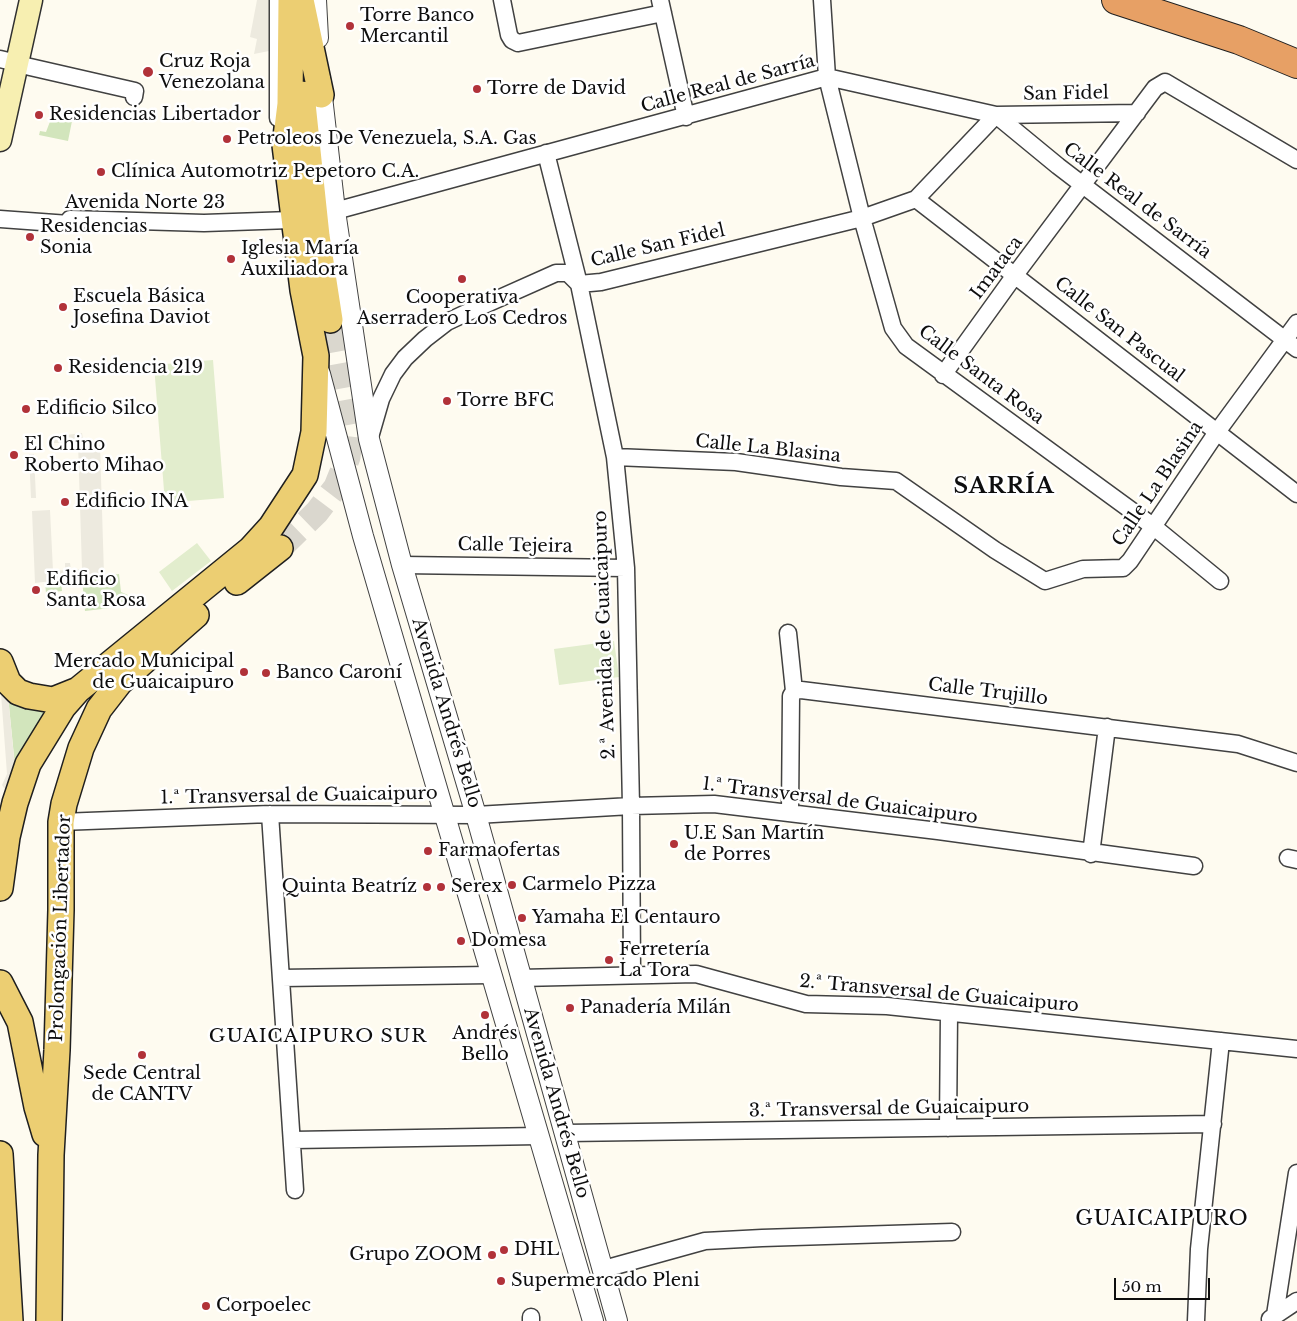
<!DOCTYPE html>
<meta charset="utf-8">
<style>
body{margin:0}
#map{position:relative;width:1297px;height:1321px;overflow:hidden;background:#fefbf0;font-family:"Libre Baskerville",serif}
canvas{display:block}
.scale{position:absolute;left:1114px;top:1278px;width:96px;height:22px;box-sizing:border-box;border:2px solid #0e0e0e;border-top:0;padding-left:6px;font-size:15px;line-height:18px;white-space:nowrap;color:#0e0e0e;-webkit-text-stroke:4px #fff;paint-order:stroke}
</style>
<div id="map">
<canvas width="1297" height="1321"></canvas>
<div class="scale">50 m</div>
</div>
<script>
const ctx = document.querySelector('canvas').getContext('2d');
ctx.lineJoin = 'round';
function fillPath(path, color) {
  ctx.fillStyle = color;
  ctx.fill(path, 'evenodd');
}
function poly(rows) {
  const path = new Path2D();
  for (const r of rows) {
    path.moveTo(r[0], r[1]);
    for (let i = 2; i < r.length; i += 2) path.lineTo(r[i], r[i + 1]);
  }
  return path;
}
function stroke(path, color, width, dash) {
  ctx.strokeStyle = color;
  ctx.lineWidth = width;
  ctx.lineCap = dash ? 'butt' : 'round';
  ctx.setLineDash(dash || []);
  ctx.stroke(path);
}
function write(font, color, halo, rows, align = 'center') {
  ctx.font = font + ' "Libre Baskerville",serif';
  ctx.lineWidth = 5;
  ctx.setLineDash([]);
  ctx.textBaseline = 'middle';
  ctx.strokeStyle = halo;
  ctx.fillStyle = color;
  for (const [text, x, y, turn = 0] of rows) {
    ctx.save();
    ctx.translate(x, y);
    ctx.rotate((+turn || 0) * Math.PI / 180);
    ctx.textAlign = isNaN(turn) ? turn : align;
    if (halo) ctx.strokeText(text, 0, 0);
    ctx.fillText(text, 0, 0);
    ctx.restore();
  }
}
const green = poly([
 [54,111,62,113,61,119,72,121,68,141,39,135,40,131,46,132],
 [119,574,121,592,128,595,128,606,85,611,82,579],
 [61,580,62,591,46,593,45,582],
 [8,696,26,708,46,710,15,766]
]);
const pitch = poly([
 [213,360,224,498,165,503,154,365],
 [197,543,211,561,172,591,159,572],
 [614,641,619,677,559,685,554,649]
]);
const plaza = poly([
 [257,0,270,0,271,23,269,51,254,54,257,39,250,37],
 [82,433,84,446,100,445,104,575,35,583,32,511,50,510,53,571,65,570,65,563,70,563,71,570,82,569,78,443,66,443,66,449,61,450,61,443,51,443,50,437],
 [29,454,34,454,36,498,31,498],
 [0,680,49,708,9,790,6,791,2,785,7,774],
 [8,696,46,710,15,768]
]);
const primaryTunnel = poly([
 [280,548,317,512,336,487,348,457,351,433,330,320]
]);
const minor = poly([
 [278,0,278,118],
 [502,0,509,35,512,40,518,43,663,13],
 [660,0,686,117],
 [822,0,827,77,862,218,893,328,906,346,1154,527,1220,581],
 [0,59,17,63],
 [17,64,135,91,134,97],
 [546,153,579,284,615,457,626,568,631,806,632,974],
 [916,199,1297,494],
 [335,211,827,77,996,115,1058,166,1297,349],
 [0,219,69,224,70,219,204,223,291,220],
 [943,375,1015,275,1155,88,1165,82,1297,160],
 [370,437,381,399,393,374,405,358,425,339,447,322,464,314,556,273,568,273,579,284,601,282,862,218,916,199,996,115,1137,113],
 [615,457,736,462,841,477,896,481,995,550,1045,581,1083,569,1123,568,1130,561,1217,432,1297,323],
 [402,565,626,568],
 [788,633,794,691],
 [794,691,801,690,1238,744,1297,763],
 [790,813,791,696,794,691],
 [270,814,295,1190],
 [61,822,270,814,476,815,631,806,714,804,938,831,1194,866],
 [1091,854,1107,727],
 [1288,858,1297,860],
 [281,978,490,975],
 [520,978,696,974,806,1004,887,1006,1297,1049],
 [948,1128,949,1013],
 [566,1133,1213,1124],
 [293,1140,539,1136],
 [604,1269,705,1241,762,1238,952,1232],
 [1275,1315,1297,1173],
 [531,1317,531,1321],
 [1270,1319,1297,1301],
 [1196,1321,1199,1249,1221,1041]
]);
const tertiary = poly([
 [316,0,318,38],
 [320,79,335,211,369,439,402,565,476,815,617,1321],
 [320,374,363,536,593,1321]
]);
const secondary = poly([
 [0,140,31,0]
]);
const primary = poly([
 [301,0,321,95],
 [302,94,317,236,330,320],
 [237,582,280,548],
 [0,662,8,682,18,692,29,696,53,700,78,690],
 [0,888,7,837,15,803,28,764,63,707,78,690,251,549,271,527,305,475,314,432,316,356,303,290,285,145,290,104,291,0],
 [0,983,20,1022,37,1107,45,1134],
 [0,1154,10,1321],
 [49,1321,51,1155,57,1050,61,910,61,822,64,804,81,748,99,709,120,682,196,615]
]);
const motorway = poly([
 [1116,0,1239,40,1297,64]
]);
const markers = [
 [350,26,5,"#b13239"],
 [148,72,6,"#b13239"],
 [477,89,5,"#b13239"],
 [39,115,5,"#b13239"],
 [227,139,5,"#b13239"],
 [101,172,5,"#b13239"],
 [30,237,5,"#b13239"],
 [231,259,5,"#b13239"],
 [462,279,5,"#b13239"],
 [63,307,5,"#b13239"],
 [58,368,5,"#b13239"],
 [447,401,5,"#b13239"],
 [26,409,5,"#b13239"],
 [14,455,5,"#b13239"],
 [65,502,5,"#b13239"],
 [36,590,5,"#b13239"],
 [244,672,5,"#b13239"],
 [266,673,5,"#b13239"],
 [674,844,5,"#b13239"],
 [428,851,5,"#b13239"],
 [512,885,5,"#b13239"],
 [427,887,5,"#b13239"],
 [441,887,5,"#b13239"],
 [522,918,5,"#b13239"],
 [461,941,5,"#b13239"],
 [609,960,5,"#b13239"],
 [570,1008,5,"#b13239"],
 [485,1015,5,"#b13239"],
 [142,1055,5,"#b13239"],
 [504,1250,5,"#b13239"],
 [492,1255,5,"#b13239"],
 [501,1281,5,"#b13239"],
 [206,1306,5,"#b13239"]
];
const poiNames = [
 ["Torre Banco",360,16],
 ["Mercantil",360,37],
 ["Cruz Roja",159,62],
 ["Venezolana",159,83],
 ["Torre de David",487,89],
 ["Residencias Libertador",49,115],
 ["Petroleos De Venezuela, S.A. Gas",237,139],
 ["Clínica Automotriz Pepetoro C.A.",111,172],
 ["Residencias",40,227],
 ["Sonia",40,248],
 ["Iglesia María",241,249],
 ["Auxiliadora",241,270],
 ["Escuela Básica",73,297],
 ["Josefina Daviot",73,318],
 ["Cooperativa",462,298,"center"],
 ["Aserradero Los Cedros",462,319,"center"],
 ["Residencia 219",68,368],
 ["Torre BFC",457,401],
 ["Edificio Silco",36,409],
 ["El Chino",24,445],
 ["Roberto Mihao",24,466],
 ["Edificio INA",75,502],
 ["Edificio",46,580],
 ["Santa Rosa",46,601],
 ["Mercado Municipal",234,662,"right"],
 ["de Guaicaipuro",234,683,"right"],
 ["Banco Caroní",276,673],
 ["U.E San Martín",684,834],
 ["de Porres",684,855],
 ["Farmaofertas",438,851],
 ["Carmelo Pizza",522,885],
 ["Quinta Beatríz",417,887,"right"],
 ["Serex",451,887],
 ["Yamaha El Centauro",532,918],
 ["Domesa",471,941],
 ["Ferretería",619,950],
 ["La Tora",619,971],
 ["Panadería Milán",580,1008],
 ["Andrés",485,1034,"center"],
 ["Bello",485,1055,"center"],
 ["Sede Central",142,1074,"center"],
 ["de CANTV",142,1095,"center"],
 ["DHL",514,1250],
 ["Grupo ZOOM",482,1255,"right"],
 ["Supermercado Pleni",511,1281],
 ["Corpoelec",216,1306]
];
const streetNames = [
 ["Calle Real de Sarría",728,84,-15],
 ["San Fidel",1066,94,-1],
 ["Calle Real de Sarría",1137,201,37],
 ["Avenida Norte 23",145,203],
 ["Calle San Fidel",658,246,-13],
 ["Imataca",997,268,-53],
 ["Calle San Pascual",1119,330,38],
 ["Calle Santa Rosa",981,375,37],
 ["Calle La Blasina",768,449,6],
 ["Calle La Blasina",1158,484,-56],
 ["Calle Tejeira",515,546,1],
 ["2.ª Avenida de Guaicaipuro",605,635,-92],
 ["Calle Trujillo",988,692,7],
 ["Avenida Andrés Bello",446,713,73],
 ["1.ª Transversal de Guaicaipuro",299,796,-1],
 ["1.ª Transversal de Guaicaipuro",840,801,7],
 ["Prolongación Libertador",61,928,-88],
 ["2.ª Transversal de Guaicaipuro",939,994,5],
 ["Avenida Andrés Bello",556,1103,74],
 ["3.ª Transversal de Guaicaipuro",889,1109,-1]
];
const neighbourhoodNames = [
 ["GUAICAIPURO SUR",318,1037]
];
const quarterNames = [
 ["GUAICAIPURO",1162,1219]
];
const districtNames = [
 ["SARRÍA",1004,487]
];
fillPath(green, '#d2e5bc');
fillPath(pitch, '#e2edcd');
fillPath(plaza, '#edeadf');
stroke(primaryTunnel, '#dad7ce', 25, [25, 12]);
stroke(minor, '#414141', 19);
stroke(tertiary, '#414141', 22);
stroke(secondary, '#303030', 25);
stroke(primary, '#1f1f1f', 28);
stroke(motorway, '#1f1f1f', 30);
stroke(minor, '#fff', 16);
stroke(tertiary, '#fff', 20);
stroke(secondary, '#f7efb1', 22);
stroke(primary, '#ecce72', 25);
stroke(motorway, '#e7a065', 28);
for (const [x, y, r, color] of markers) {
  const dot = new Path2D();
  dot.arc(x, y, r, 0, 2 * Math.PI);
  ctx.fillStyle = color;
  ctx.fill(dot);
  stroke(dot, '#fff', 2);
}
write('18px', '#0e0e0e', '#fff', poiNames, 'left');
write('18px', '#0e0e0e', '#fff', streetNames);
ctx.letterSpacing = '1px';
write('19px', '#0e0e0e', '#fff', neighbourhoodNames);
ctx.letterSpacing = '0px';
ctx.letterSpacing = '1px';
write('20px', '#0e0e0e', '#fff', quarterNames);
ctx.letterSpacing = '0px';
ctx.letterSpacing = '1px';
write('bold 22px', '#0e0e0e', '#fff', districtNames);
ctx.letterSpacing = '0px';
</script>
